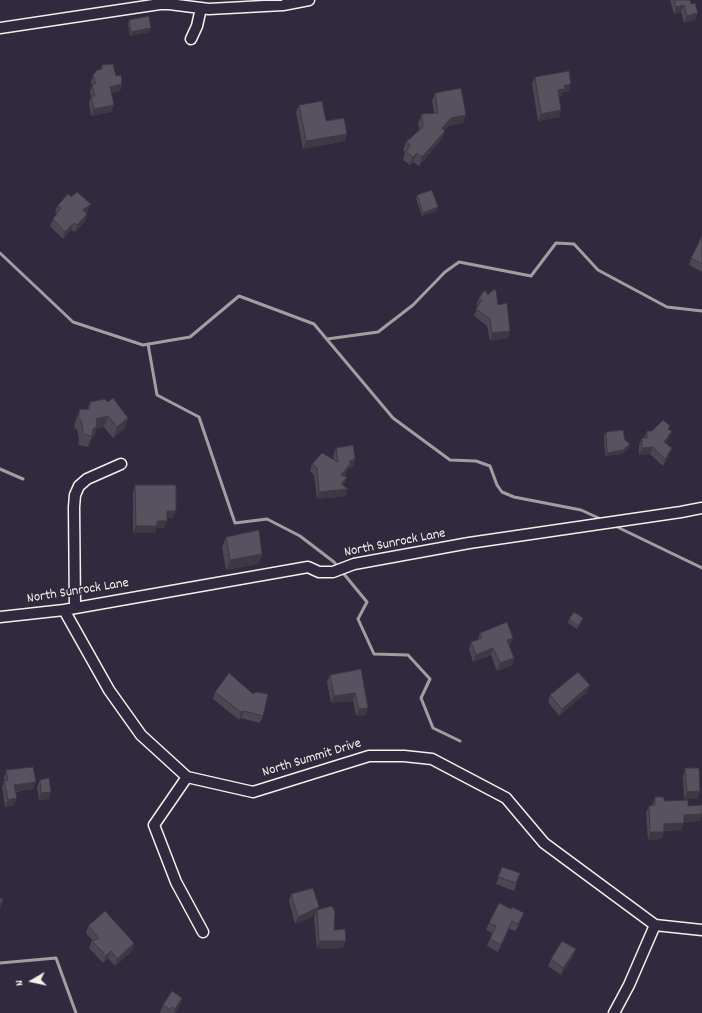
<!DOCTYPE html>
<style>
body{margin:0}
#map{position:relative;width:702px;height:1013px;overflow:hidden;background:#2f2a3d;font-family:Dekko,sans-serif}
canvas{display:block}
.north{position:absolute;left:12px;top:961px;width:40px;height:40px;-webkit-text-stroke:3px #2f2a3d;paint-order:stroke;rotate:261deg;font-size:11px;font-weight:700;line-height:16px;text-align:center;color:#f4f1e8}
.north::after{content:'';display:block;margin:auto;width:14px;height:18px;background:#f4f1e8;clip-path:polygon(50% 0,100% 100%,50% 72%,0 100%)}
</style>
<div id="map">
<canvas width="702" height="1013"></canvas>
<div class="north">N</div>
</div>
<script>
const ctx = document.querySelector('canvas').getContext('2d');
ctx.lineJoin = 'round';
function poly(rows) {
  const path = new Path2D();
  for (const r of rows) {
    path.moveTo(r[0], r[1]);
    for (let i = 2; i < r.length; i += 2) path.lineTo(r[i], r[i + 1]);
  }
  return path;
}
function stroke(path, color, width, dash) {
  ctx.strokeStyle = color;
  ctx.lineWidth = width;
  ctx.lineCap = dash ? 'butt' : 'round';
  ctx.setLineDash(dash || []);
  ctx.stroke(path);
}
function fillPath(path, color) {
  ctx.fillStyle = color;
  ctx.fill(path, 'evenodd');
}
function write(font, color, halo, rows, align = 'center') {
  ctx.font = font + ' Dekko,sans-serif';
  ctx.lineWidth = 3;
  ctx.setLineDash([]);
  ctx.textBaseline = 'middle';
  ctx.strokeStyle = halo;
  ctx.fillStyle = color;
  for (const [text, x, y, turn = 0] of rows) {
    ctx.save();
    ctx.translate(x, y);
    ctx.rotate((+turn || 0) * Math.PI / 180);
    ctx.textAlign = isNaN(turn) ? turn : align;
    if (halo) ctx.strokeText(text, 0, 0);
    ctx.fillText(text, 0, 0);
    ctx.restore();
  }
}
const stream = poly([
 [0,253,73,322,143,345,190,337,239,296,314,324,393,418,450,460,476,461,490,466,497,485,502,492,514,497,581,510,603,520],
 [327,339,378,332,413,305,445,272,459,262,531,276,556,243,574,244,598,270,667,307,702,311],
 [148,344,157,395,199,417,235,523,267,519,300,536,334,562,367,602,358,619,374,654,408,655,430,679,421,698,433,728,460,741],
 [0,469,23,479],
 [613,525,702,568],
 [0,963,56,958,76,1013]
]);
const minor = poly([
 [0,28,160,4,169,4,209,9,283,5,309,0],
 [191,39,197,26,201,8],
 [75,608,74,507,75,495,79,486,87,479,121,464],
 [64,610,109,690,141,735,187,777,154,825,176,882,203,932],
 [0,617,64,610,308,567,319,572,333,572,354,564,469,543,681,512,702,508],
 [187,777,253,792,369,756,404,756,432,759,506,798,544,843,655,925,702,930],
 [614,1013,629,985,655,925]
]);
const wall = poly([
 [670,0,690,0,695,20,684,23,681,12,674,14],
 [129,20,149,32,130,36,128,24],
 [102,65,116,76,122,84,120,91,111,93,114,105,111,112,91,116,89,103,91,97,90,91,92,86,91,82,93,75,100,70],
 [535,77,569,91,563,92,562,96,559,96,561,110,559,117,538,121,532,84],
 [435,93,463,123,448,126,444,130,445,131,442,139,419,166,413,162,410,165,403,160,405,152,403,150,406,142,419,130,418,123,422,114,434,113,432,101],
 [299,105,326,121,345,141,303,149,296,112],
 [417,195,437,211,422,216,416,199],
 [57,206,88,211,86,213,85,221,75,232,71,230,63,239,50,226,53,219,57,214,55,213],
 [702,236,702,272,689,265,691,258],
 [488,295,498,305,510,331,508,338,490,341,487,326,474,316,478,306,476,305,479,298],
 [90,402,108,402,128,418,125,428,113,438,104,427,97,428,94,436,91,439,88,447,78,445,79,440,77,430,74,427,76,419,80,409,87,410],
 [669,430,669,438,665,443,669,456,663,466,650,454,639,455,639,445,642,438,644,438,647,431,652,431],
 [606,432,629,448,622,454,605,456,604,436],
 [336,448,355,459,353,467,348,468,347,471,344,476,347,477,344,484,343,486,346,496,317,499,314,475,310,471,312,464,334,460,333,456],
 [135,485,173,518,167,518,167,521,164,528,156,528,155,533,133,533,133,492],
 [226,537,262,554,258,564,226,570,222,547],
 [569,619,582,622,577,629,568,623],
 [480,633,510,645,509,645,514,658,512,665,497,671,491,655,473,662,469,649,471,642,478,640],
 [361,669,366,715,356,716,353,701,331,703,327,682,330,675],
 [215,692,263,716,260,723,241,718,239,720,213,699],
 [587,692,559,716,548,702,550,695],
 [685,768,700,791,697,798,684,799,683,776],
 [6,770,36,782,33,789,16,792,14,805,5,807,2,787,4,781,4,778],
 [40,780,49,799,39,800,37,787],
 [655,797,664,801,688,806,702,805,702,815,700,821,684,822,681,830,664,831,661,839,648,840,646,813,649,806,652,806],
 [502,867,520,873,514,891,496,884],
 [291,894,318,910,334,930,343,948,317,949,314,917,315,915,295,924,289,901],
 [521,920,516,931,509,929,498,952,487,946,492,933,486,930,489,923],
 [88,926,134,943,132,951,115,966,108,958,103,963,89,948,92,940,86,933],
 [573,956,561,975,548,966,551,959],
 [182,998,180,1005,175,1013,161,1013,160,1012,163,1005]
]);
const shadedWall = poly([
 [684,5,681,12,674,14,676,7],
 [698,13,695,20,684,23,687,16],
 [151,28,149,32,130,36,131,32],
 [122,84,120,91,108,94,110,87],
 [571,84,569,91,563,92,562,96,555,97,558,90,564,86],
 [114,105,111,112,91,116,94,109],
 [561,110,559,117,538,121,541,114],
 [466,115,463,123,448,126,439,136,442,128,451,118],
 [445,131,442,139,419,166,422,157],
 [347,134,345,141,303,149,306,141],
 [417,153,413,162,410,165,413,157],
 [91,204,88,211,80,217,83,210],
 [438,207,437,211,422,216,423,213],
 [87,214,85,221,75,232,77,225],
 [74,223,71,230,63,239,65,232],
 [510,331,508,338,490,341,492,333],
 [108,416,104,427,97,428,94,436,91,439,96,419],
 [128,418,125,428,113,438,117,427],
 [672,431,669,438,661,449,664,442],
 [630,444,629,448,622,454,605,456,607,453],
 [653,447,650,454,639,455,642,448],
 [672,448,669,456,663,466,665,459],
 [355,459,353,467,348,468,347,471,339,482,341,475,350,461],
 [347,477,344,484,339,490,348,489,346,496,317,499,319,492,341,484],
 [167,511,176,511,173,518,164,518],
 [157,521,167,521,164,528,156,528,155,533,133,533,136,526],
 [262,554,258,564,226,570,230,560],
 [583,618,582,622,577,629,578,626],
 [513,638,510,645,505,647,507,640],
 [493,648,491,655,473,662,476,655],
 [514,658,512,665,497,671,500,663],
 [590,685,587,692,559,716,562,709],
 [355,693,353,701,331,703,334,696],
 [368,708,366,715,356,716,359,709],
 [244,711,241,718,239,720,241,712],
 [36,782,33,789,12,792,14,785],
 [700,791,697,798,684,799,687,792],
 [51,792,49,799,39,800,41,793],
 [17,798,14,805,5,807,8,800],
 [702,814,700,821,681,822,684,815],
 [684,823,681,830,661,831,664,824],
 [650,832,664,832,661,839,648,840],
 [319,907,317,912,317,910,315,915,295,924,298,917],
 [524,913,521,920,516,931,518,924],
 [512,921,509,929,498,952,501,945],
 [319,941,346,941,343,948,317,949],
 [134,943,132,951,115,966,117,959],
 [576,949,573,956,561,975,563,968],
 [111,951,108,958,103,963,106,956],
 [182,998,180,1005,175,1013,174,1013,175,1009]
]);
const building = poly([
 [675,0,690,0,691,4,695,3,698,13,687,16,684,5,676,7,675,0],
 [149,16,151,28,131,32,129,20,149,16],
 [113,64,116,76,121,75,122,84,110,87,114,105,94,109,91,96,95,96,92,84,96,84,93,75,97,70,102,69,102,65,113,64],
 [569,71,571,84,564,86,565,89,558,90,561,110,541,114,535,77,569,71],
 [461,88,466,115,451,118,442,128,445,131,422,157,417,153,413,157,406,152,410,145,406,142,423,127,422,114,438,113,435,93,461,88],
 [322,101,326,121,344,118,347,134,306,141,299,105,322,101],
 [432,190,438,207,423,213,417,195,432,190],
 [77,192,91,204,83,210,87,214,77,225,74,223,65,232,53,219,61,208,57,206,68,194,71,197,77,192],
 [702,236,702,264,691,258,702,236],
 [485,290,488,295,493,290,496,290,498,305,507,303,510,331,492,333,490,319,476,309,482,300,479,298,485,290],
 [113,398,128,418,117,427,108,416,96,419,97,426,93,429,92,436,82,434,83,430,81,420,78,417,80,409,89,410,90,402,105,399,108,402,113,398],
 [663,420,670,426,668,429,672,431,664,442,672,448,665,459,653,447,642,448,642,438,647,438,647,431,652,431,663,420],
 [623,430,625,440,630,444,623,450,607,453,606,432,623,430],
 [353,445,355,459,350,461,350,464,341,475,347,477,341,484,348,489,319,492,317,468,312,464,322,453,338,462,336,448,353,445],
 [135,485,176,485,176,511,167,511,167,521,157,521,157,526,136,526,135,485],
 [259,530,262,554,230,560,226,537,259,530],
 [574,612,583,618,578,626,569,619,574,612],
 [507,622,513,638,507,640,514,658,500,663,493,648,476,655,471,642,482,638,480,633,507,622],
 [361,669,368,708,359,709,355,693,334,696,330,675,361,669],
 [578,672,590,685,562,709,550,695,578,672],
 [229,673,253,694,256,692,268,694,263,716,244,711,241,712,215,692,229,673],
 [33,767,36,782,14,785,17,798,8,800,4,780,8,781,6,770,33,767],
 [685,768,699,768,700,791,687,792,685,768],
 [49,778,51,792,41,793,40,780,49,778],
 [655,797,664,797,664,801,688,800,688,806,702,805,702,814,684,815,684,823,664,824,664,832,650,832,649,806,655,805,655,797],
 [502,867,520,873,516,883,498,877,502,867],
 [313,888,319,907,298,917,291,894,313,888],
 [0,898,3,899,0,908,0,898],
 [499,903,511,909,512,907,524,913,518,924,512,921,501,945,490,939,496,926,489,923,499,903],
 [332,906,335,912,334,930,345,929,346,941,319,941,317,910,332,906],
 [105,911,134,943,117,959,111,951,106,956,92,941,99,938,88,926,105,911],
 [562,941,576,949,563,968,551,959,562,941],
 [172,991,182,998,175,1009,172,1007,170,1010,163,1005,172,991]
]);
const streetNames = [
 ["North Sunrock Lane",395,544,-11],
 ["North Sunrock Lane",78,592,-9],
 ["North Summit Drive",312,759,-17]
];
stroke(stream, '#a19ea0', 3);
stroke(minor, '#f4f1e8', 13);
stroke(minor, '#2f2a3d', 10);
fillPath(wall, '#4a4752');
fillPath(shadedWall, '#3c3942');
fillPath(building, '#56525f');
stroke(building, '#3c3942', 1);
write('14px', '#f4f1e8', '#2f2a3d', streetNames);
</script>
